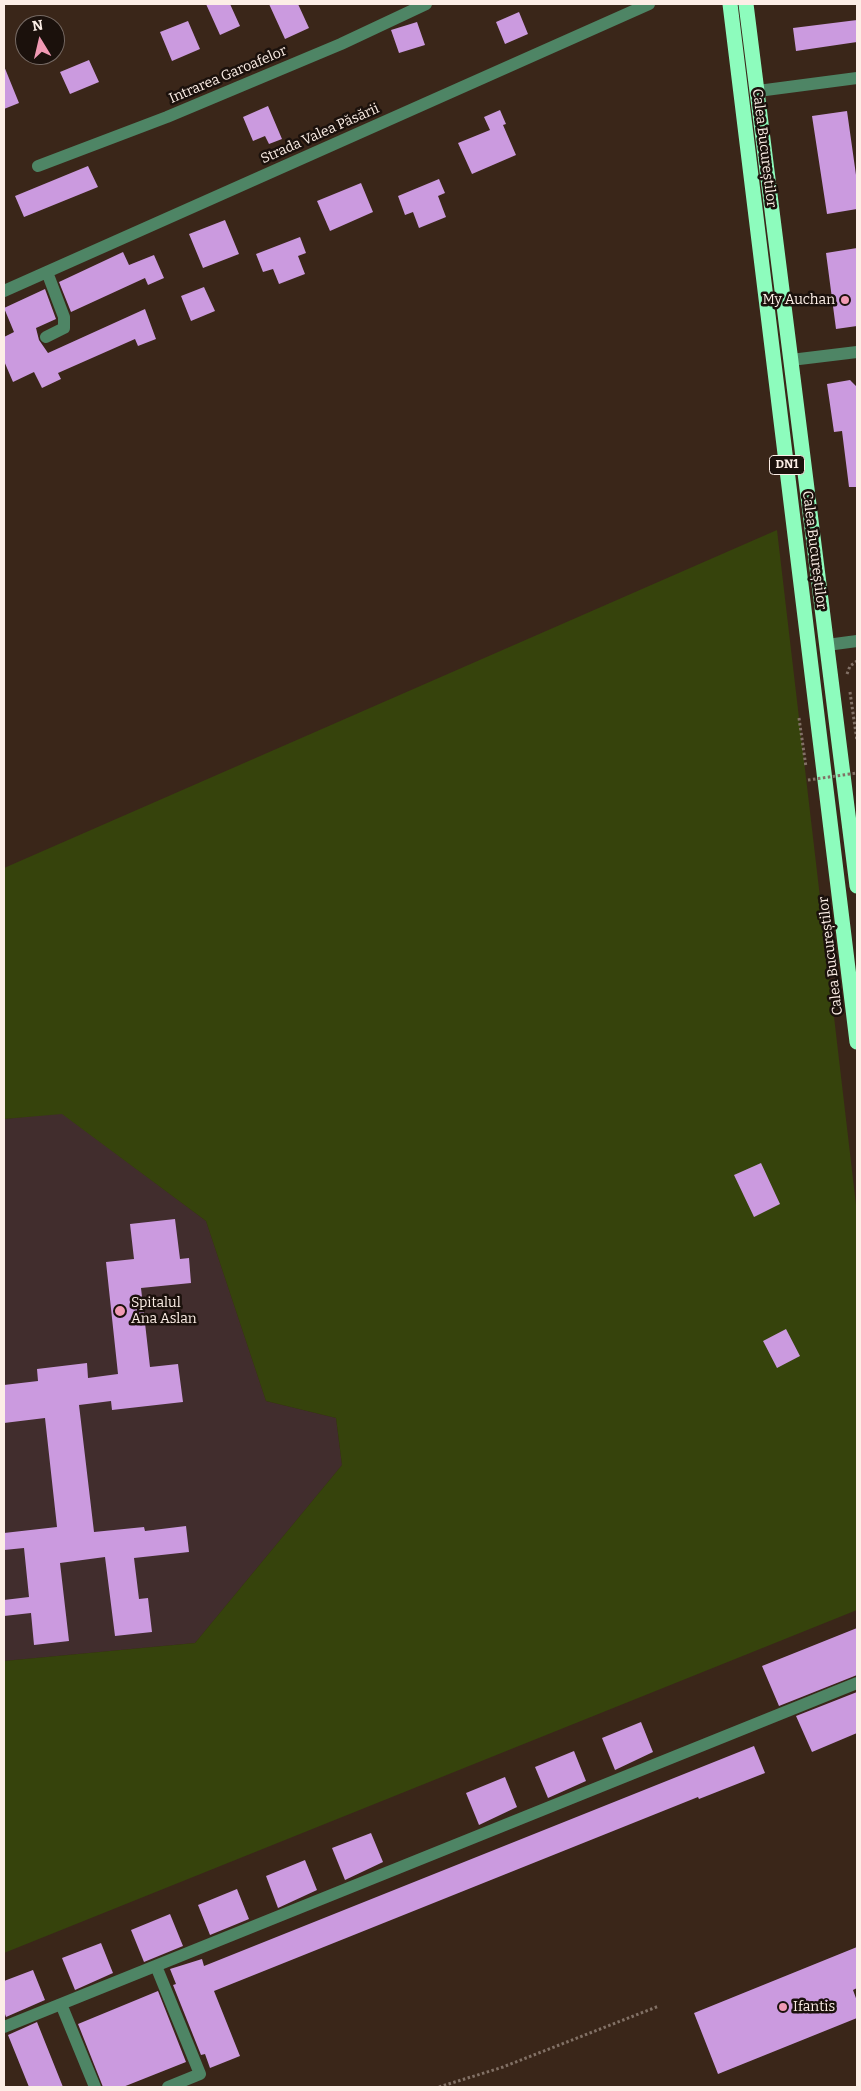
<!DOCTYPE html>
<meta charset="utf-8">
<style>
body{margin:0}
#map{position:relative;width:861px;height:2091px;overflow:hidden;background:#3a2619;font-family:Bitter,serif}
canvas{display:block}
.frame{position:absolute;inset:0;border:5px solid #fceee6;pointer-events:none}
.north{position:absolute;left:15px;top:15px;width:50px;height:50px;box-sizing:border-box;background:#1b110c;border:1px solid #756963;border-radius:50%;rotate:351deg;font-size:14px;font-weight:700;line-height:20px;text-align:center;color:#fceee6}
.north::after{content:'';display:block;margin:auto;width:18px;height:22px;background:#f19ab4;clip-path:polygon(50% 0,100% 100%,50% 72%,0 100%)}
</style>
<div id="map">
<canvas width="861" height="2091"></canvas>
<div class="frame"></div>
<div class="north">N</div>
</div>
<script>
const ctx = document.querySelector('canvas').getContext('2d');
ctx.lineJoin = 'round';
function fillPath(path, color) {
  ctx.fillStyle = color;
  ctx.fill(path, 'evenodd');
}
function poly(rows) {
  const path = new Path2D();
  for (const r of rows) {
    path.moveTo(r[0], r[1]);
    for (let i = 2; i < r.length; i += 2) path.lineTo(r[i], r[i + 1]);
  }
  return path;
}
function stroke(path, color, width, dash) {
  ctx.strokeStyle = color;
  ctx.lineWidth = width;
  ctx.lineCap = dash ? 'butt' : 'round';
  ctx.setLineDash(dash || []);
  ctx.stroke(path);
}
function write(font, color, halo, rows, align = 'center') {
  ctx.font = font + ' Bitter,serif';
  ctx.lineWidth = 5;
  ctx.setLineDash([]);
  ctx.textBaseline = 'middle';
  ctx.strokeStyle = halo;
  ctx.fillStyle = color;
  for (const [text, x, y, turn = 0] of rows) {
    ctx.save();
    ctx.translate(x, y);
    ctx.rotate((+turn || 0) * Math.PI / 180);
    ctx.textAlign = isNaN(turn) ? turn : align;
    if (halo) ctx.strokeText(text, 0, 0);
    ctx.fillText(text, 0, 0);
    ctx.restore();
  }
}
const medical = poly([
 [62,1113,206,1221,266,1401,336,1418,342,1465,195,1643,4,1661,4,1119]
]);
const green = poly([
 [777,530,857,1213,857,1610,4,1953,4,1661,195,1643,342,1465,336,1418,266,1401,206,1221,62,1114,4,1119,4,868]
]);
const building = poly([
 [206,4,230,4,240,26,220,35],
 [269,4,298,4,309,28,285,39],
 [519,12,528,34,505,44,496,22],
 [857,20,857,42,796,51,793,28],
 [188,21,200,49,172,61,160,32],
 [417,22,425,45,399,53,391,30],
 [89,60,99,82,70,94,60,72],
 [4,66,19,103,4,109],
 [268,106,282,139,269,144,265,136,253,141,243,117],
 [500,110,506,124,503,125,516,155,472,174,458,143,490,130,484,117],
 [847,111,857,182,857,209,827,214,812,116],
 [88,166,98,187,24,217,15,196],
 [439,179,445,193,438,196,446,217,419,228,413,212,405,215,398,196],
 [361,183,373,212,330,231,317,201],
 [225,220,239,254,203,268,189,234],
 [300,237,306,253,298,256,305,274,279,284,273,269,263,272,256,254],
 [857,248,857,326,836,329,826,253],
 [123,252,129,265,154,255,164,278,148,285,145,278,71,312,59,282],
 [204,287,215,311,191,321,181,296],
 [45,289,56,319,36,328,39,340,48,353,145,309,156,339,138,346,135,339,58,373,61,379,42,388,34,372,13,382,4,361,4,337,14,332,4,308],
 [850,380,857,387,857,487,849,487,842,431,834,432,827,384],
 [761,1163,780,1204,754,1217,734,1175],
 [175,1219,180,1259,189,1258,191,1283,141,1288,150,1367,178,1364,183,1402,112,1410,111,1401,79,1405,94,1532,144,1527,145,1531,186,1526,189,1552,134,1558,139,1599,148,1598,152,1632,115,1636,105,1557,60,1563,69,1641,34,1645,31,1613,4,1616,4,1600,29,1597,24,1548,4,1550,4,1533,57,1527,45,1418,4,1423,4,1385,38,1381,37,1369,87,1363,88,1378,118,1374,106,1262,134,1259,130,1224],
 [786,1329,800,1356,777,1368,763,1341],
 [857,1628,857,1675,779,1706,762,1666],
 [857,1692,857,1733,812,1752,796,1716],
 [641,1722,653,1752,615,1770,602,1738],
 [754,1746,765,1773,699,1799,698,1797,214,1991,240,2056,210,2068,205,2054,201,2055,173,1985,176,1984,170,1969,202,1959,204,1966],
 [574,1751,586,1781,548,1798,535,1767],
 [505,1777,517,1807,479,1825,466,1793],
 [371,1833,383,1862,345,1880,332,1848],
 [305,1860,317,1890,278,1908,266,1876],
 [237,1889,249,1919,210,1935,198,1905],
 [170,1914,183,1946,144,1962,131,1930],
 [101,1943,113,1973,75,1990,62,1958],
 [857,1947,857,1988,853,1990,857,2001,857,2018,718,2074,694,2013],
 [33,1970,45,2000,6,2017,4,2011,4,1981],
 [158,1991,186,2062,123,2087,103,2087,78,2024],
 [37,2022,63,2087,29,2087,8,2035]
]);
const path = poly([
 [847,674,850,666,857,661],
 [850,692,857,741],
 [799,718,806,767],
 [439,2087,503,2067,659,2006]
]);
const minor = poly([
 [758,91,857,78],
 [38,166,167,117,341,44,426,4],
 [4,291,649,4],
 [46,337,64,328,64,317,47,272],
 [791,360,857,352],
 [827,645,857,641],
 [156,1966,200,2074,168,2087],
 [61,2004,95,2087],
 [4,2027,857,1683]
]);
const highway = poly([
 [730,4,857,1042],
 [746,4,857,886]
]);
const pathBridge = poly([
 [808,780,857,773]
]);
const markers = [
 [845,300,5,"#f19ab4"],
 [120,1311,6,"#f19ab4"],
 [783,2007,5,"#f19ab4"]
];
const shields = [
 [787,465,35]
];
const shieldNames = [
 ["DN1",787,465]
];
const streetNames = [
 ["Intrarea Garoafelor",228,75,-23],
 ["Strada Valea Păsării",320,134,-24],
 ["Calea Bucureștilor",764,148,83],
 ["Calea Bucureștilor",814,550,83],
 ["Calea Bucureștilor",831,956,-97]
];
const poiNames = [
 ["My Auchan",835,300,"right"],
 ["Spitalul",131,1303],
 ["Ana Aslan",131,1319],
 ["Ifantis",793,2007]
];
fillPath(medical, '#412d2d');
fillPath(green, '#36430c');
fillPath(building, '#cb9adf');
stroke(path, '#827166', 3, [2.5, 2.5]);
stroke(minor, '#4e8565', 12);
stroke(highway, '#8dfcbd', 15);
stroke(pathBridge, '#827166', 3, [2.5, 2.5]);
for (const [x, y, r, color] of markers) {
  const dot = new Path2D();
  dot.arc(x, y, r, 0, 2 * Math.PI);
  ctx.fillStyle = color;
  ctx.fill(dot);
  stroke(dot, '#1b110c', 2);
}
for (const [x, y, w] of shields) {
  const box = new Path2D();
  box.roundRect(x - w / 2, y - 9.5, w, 19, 4);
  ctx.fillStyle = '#1b110c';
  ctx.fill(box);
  stroke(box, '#fceee6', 1);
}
write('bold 12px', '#fceee6', null, shieldNames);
write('14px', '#fceee6', '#1b110c', streetNames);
write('14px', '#fceee6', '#1b110c', poiNames, 'left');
</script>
